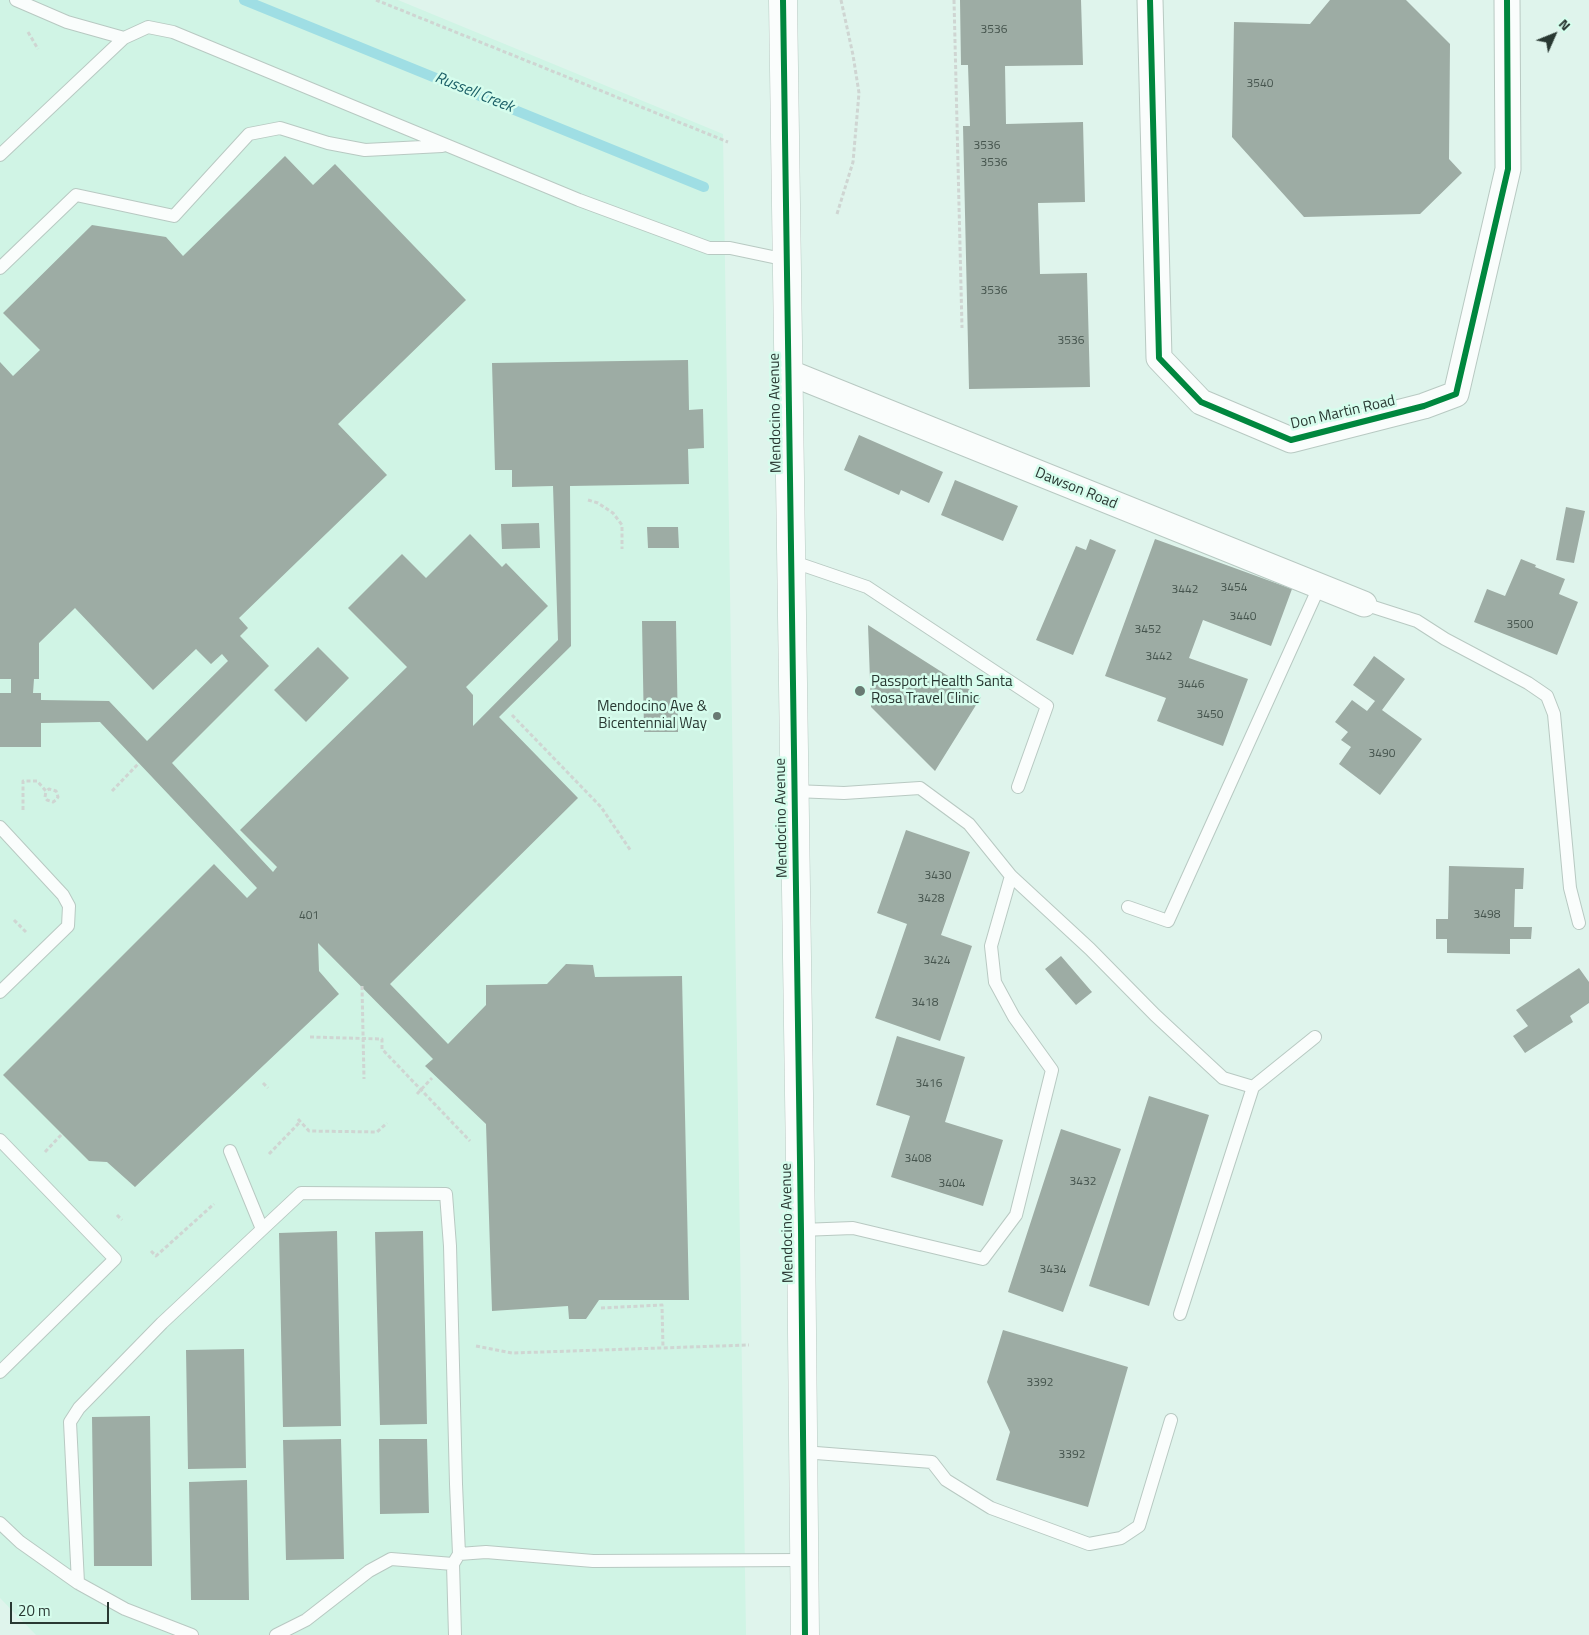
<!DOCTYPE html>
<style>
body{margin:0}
#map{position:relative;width:1589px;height:1635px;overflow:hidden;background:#dff4ec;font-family:"Titillium Web",sans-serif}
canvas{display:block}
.north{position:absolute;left:1529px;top:10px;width:50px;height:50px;-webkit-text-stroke:4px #d6fded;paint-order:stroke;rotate:46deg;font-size:14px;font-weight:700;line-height:20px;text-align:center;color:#293832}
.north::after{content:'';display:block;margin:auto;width:18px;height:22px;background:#293832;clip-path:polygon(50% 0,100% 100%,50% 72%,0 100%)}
.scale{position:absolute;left:10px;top:1602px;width:99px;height:22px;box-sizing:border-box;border:2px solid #293832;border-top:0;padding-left:6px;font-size:15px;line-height:18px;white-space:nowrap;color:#293832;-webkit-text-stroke:4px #d6fded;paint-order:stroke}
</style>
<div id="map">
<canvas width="1589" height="1635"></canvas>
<div class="north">N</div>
<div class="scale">20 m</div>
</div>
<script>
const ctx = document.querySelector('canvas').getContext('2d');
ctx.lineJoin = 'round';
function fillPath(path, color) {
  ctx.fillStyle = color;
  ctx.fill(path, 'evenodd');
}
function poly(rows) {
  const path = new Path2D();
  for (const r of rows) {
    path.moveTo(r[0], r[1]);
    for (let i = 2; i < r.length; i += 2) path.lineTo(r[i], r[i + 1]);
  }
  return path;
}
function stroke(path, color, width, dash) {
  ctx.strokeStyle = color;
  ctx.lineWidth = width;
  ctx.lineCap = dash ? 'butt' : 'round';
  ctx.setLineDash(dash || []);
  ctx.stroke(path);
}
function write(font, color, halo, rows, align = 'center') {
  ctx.font = font + ' "Titillium Web",sans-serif';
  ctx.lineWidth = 5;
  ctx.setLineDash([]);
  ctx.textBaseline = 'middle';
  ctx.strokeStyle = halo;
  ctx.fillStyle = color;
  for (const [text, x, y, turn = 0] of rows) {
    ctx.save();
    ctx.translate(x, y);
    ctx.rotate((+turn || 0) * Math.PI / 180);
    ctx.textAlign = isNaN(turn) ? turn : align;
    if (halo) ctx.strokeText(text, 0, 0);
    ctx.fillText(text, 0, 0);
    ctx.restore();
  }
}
const built = poly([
 [0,0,398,0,723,134,746,1635,36,1635,0,1598]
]);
const stream = poly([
 [244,0,704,187]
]);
const building = poly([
 [960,0,1081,0,1083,65,1005,66,1006,124,1083,122,1085,202,1038,203,1040,274,1087,273,1090,387,969,389,963,126,970,126,968,65,961,65],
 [1330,0,1406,0,1450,44,1449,159,1462,173,1420,214,1304,217,1232,137,1234,22,1310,24],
 [285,156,313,185,335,164,466,300,338,424,387,475,239,618,248,628,240,636,269,666,172,763,273,872,277,867,240,830,407,667,348,608,402,554,426,578,470,534,502,567,506,563,548,606,466,687,473,695,473,726,558,640,553,486,512,487,512,470,495,470,492,363,688,360,689,410,703,409,704,448,688,449,689,484,570,486,571,646,499,717,578,798,390,984,448,1044,486,1005,486,985,547,984,566,964,593,965,595,977,682,976,689,1300,599,1300,586,1319,569,1319,568,1306,492,1311,486,1124,425,1066,433,1059,318,943,319,971,339,994,135,1187,107,1162,89,1161,3,1075,214,864,247,898,257,888,100,722,41,723,41,747,0,747,0,693,11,693,11,679,0,679,0,362,13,376,40,350,3,313,92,225,166,237,183,256],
 [75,608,153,690,196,649,211,664,222,654,228,661,147,741,109,701,41,700,41,693,33,693,34,679,39,679,39,643],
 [859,435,943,472,929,503,901,490,899,495,844,470],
 [955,480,1018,506,1003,541,941,515],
 [1566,507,1585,511,1574,563,1556,560],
 [539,523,540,548,502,549,501,524],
 [647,527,678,527,679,548,648,548],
 [1090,539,1116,550,1073,655,1036,640,1076,546,1086,550],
 [1155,539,1292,589,1271,646,1203,620,1189,658,1248,679,1223,746,1157,721,1166,698,1105,676],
 [1521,559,1536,565,1535,567,1565,579,1559,594,1578,602,1557,655,1474,622,1487,589,1505,596],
 [642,621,676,621,678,732,644,732],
 [868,625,981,697,935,771,871,707],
 [318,647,349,678,306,722,274,690],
 [1374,656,1405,679,1382,710,1422,739,1380,795,1339,764,1351,747,1341,740,1348,732,1335,722,1352,700,1367,711,1375,701,1353,685],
 [906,830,970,852,941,935,972,946,940,1041,875,1018,907,924,877,913],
 [1449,866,1524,868,1523,889,1515,889,1514,927,1532,927,1531,939,1510,939,1510,954,1447,953,1447,939,1436,939,1436,919,1448,919],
 [1061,956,1092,992,1076,1005,1045,969],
 [1579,968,1589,982,1589,1003,1570,1016,1573,1022,1525,1053,1513,1036,1528,1026,1516,1010],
 [897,1036,965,1057,945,1122,1003,1140,983,1206,891,1177,910,1116,876,1105],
 [1149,1096,1209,1115,1149,1306,1089,1286],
 [1061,1129,1121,1149,1063,1312,1008,1292],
 [337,1231,341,1426,283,1427,279,1233],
 [423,1231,427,1424,380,1425,375,1232],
 [1003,1330,1128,1367,1088,1507,996,1480,1010,1432,987,1382],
 [244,1349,246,1468,188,1469,186,1350],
 [150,1416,152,1566,94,1566,92,1417],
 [341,1439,344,1559,286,1560,283,1440],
 [379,1439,427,1439,429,1513,380,1514],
 [247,1480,249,1600,191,1600,189,1482]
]);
const path = poly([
 [376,0,728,142],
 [954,0,962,328],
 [28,32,38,49],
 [837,214,853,162,859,93,853,55,841,0],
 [588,500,598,503,613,513,622,525,622,549],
 [512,715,601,807,631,851],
 [112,791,139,763],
 [23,810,23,781,37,781,46,791,45,797,47,800,53,802,56,800,58,797,56,791,49,789,46,791],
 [14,920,26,932],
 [362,986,364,1079],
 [310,1037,382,1039,382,1049,470,1141],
 [263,1083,268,1088],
 [417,1094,432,1078],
 [298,1119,309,1131,377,1132,387,1123],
 [45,1152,62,1134],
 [269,1154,300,1122],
 [117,1215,122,1220],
 [151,1251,156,1256,214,1204],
 [601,1308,662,1305,663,1348],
 [476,1346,512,1353,749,1345]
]);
const lane = poly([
 [16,0,67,22,124,38,148,27,173,32,579,200,709,248,730,248,787,260],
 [0,155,124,38],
 [0,268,76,195,174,216,249,134,280,128,328,143,365,150,442,146],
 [791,561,867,587,1047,706,1018,787],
 [1364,604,1417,621,1445,639,1528,683,1547,696,1554,714,1570,888,1579,923],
 [794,791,844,793,920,788,969,824,1011,876,1090,949,1155,1015,1223,1078,1253,1087,1315,1037],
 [0,827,63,895,69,906,68,926,0,992],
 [1128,907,1168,921,1319,587],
 [0,1140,115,1259,0,1372],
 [230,1151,262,1229],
 [801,1230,853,1228,983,1259,1016,1215,1052,1070,1014,1017,995,982,991,946,1011,876],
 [1180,1314,1253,1087],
 [803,1452,932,1462,946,1480,991,1508,1089,1544,1121,1538,1139,1526,1171,1420],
 [0,1523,20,1542,78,1583,125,1609,192,1635],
 [459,1554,486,1552,593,1561,803,1560],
 [78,1583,70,1422,79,1408,162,1323,301,1193,446,1194,450,1246,456,1484,459,1554,453,1564,455,1635],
 [276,1635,306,1620,369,1571,391,1559,453,1564]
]);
const street = poly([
 [1150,0,1159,358,1201,402,1291,440,1424,406,1456,394,1508,169,1507,0],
 [788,372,1364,604]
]);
const secondary = poly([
 [783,0,801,1230,805,1635]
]);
const cycleway = poly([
 [783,0,801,1230,805,1635],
 [1150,0,1159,358,1201,402,1291,440,1424,406,1456,394,1508,169,1507,0]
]);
const markers = [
 [860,691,6,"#697a73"],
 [717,716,5,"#697a73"]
];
const numberNames = [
 ["3536",994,30],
 ["3540",1260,84],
 ["3536",987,146],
 ["3536",994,163],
 ["3536",994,291],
 ["3536",1071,341],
 ["3454",1234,588],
 ["3442",1185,590],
 ["3440",1243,617],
 ["3500",1520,625],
 ["3452",1148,630],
 ["3442",1159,657],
 ["3446",1191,685],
 ["3450",1210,715],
 ["3490",1382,754],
 ["3430",938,876],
 ["3428",931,899],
 ["3498",1487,915],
 ["401",309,916],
 ["3424",937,961],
 ["3418",925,1003],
 ["3416",929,1084],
 ["3408",918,1159],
 ["3432",1083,1182],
 ["3404",952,1184],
 ["3434",1053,1270],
 ["3392",1040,1383],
 ["3392",1072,1455]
];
const streetNames = [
 ["Mendocino Avenue",776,413,-91],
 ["Don Martin Road",1343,413,-13],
 ["Dawson Road",1076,489,22],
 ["Mendocino Avenue",782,818,-91],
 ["Mendocino Avenue",788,1223,-91]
];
const poiNames = [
 ["Passport Health Santa",871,682],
 ["Rosa Travel Clinic",871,699],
 ["Mendocino Ave &",707,707,"right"],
 ["Bicentennial Way",707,724,"right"]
];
const waterNames = [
 ["Russell Creek",474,93,22]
];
fillPath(built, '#d0f4e5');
stroke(stream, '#9fdee4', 10);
fillPath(building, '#9daca4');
stroke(lane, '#b8c9c2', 14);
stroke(street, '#b8c9c2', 27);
stroke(secondary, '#b8c9c2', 29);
stroke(path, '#cfd5d2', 3, [4, 2.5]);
stroke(lane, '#fafdfc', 12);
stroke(street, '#fafdfc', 25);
stroke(secondary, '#fafdfc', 28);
stroke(cycleway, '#00873e', 6);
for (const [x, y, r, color] of markers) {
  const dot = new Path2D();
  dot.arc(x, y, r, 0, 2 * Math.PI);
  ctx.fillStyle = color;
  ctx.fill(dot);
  stroke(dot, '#d6fded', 2);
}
write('12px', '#46554e', null, numberNames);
write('15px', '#293832', '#d6fded', streetNames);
write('15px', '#293832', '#d6fded', poiNames, 'left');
write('italic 16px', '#1b5f67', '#d6fded', waterNames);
</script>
